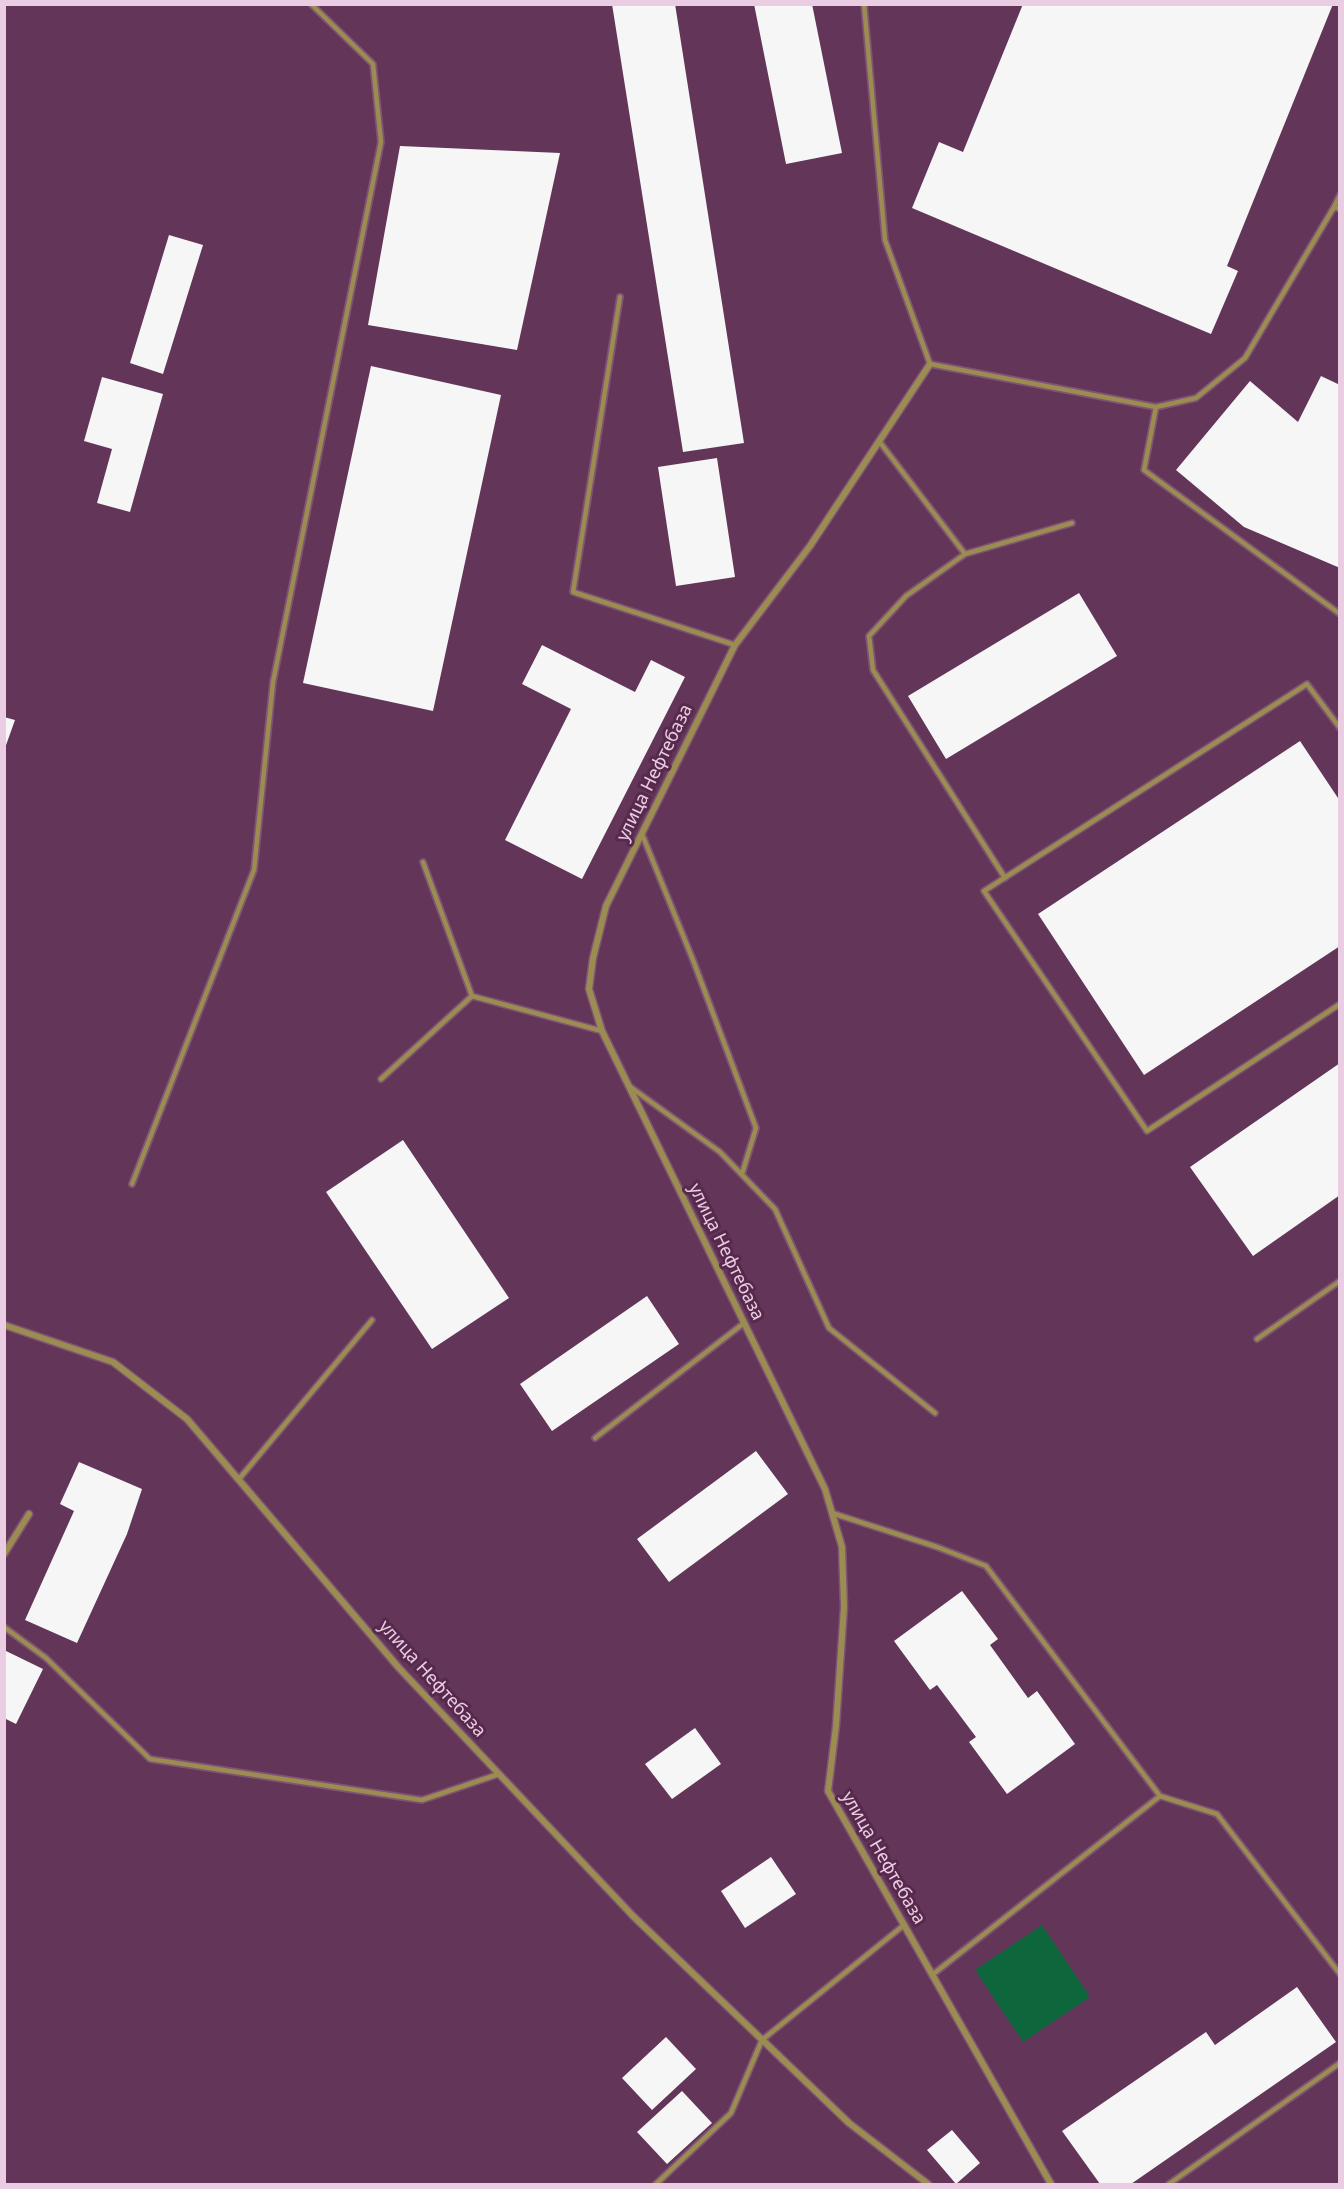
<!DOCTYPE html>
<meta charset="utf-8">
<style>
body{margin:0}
#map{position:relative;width:1344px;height:2189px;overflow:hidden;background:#633559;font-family:"Noto Sans",sans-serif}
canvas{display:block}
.frame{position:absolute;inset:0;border:6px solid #eacde2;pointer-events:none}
</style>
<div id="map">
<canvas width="1344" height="2189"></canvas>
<div class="frame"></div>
</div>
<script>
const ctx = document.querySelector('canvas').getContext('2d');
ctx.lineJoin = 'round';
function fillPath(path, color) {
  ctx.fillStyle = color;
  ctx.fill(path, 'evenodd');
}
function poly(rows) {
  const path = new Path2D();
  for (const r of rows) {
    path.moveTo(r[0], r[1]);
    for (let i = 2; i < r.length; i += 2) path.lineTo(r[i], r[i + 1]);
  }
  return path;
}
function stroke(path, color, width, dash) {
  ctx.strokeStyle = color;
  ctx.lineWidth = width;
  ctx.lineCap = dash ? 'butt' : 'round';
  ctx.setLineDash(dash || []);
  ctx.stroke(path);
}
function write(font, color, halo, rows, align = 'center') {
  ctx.font = font + ' "Noto Sans",sans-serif';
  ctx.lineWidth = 6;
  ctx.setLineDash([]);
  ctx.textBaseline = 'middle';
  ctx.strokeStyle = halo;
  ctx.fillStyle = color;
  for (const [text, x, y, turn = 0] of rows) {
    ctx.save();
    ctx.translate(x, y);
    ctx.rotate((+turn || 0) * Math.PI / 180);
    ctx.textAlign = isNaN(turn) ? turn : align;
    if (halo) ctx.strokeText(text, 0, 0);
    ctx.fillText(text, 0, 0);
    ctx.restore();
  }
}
const green = poly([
 [1042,1925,1090,1997,1023,2042,975,1970]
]);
const building = poly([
 [612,4,675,4,744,443,683,452],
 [754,4,812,4,842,153,786,164],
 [1023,4,1333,4,1227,266,1238,271,1211,334,912,208,939,142,963,152],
 [400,146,560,153,517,350,368,325],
 [169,235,203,245,163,374,130,363],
 [371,366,501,395,433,711,303,683],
 [1321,376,1340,385,1340,568,1244,527,1176,470,1250,381,1298,422],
 [102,377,163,394,130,512,97,503,112,449,84,441],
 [717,458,735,577,676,586,658,467],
 [1079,593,1117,656,946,759,908,696],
 [542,645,635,692,651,660,685,677,582,879,505,840,571,709,522,684],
 [4,717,15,720,5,748,4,748],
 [1300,741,1340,801,1340,946,1144,1075,1038,914],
 [1340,1063,1340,1195,1253,1256,1190,1167],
 [403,1140,509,1298,432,1349,326,1192],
 [647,1296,679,1344,552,1431,520,1384],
 [756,1451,788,1494,669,1582,637,1539],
 [79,1462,142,1489,127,1534,77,1643,25,1620,74,1511,60,1504],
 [962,1591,998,1639,990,1645,1028,1698,1037,1691,1075,1744,1007,1794,969,1742,976,1737,937,1685,930,1690,894,1641],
 [4,1650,43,1669,16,1724,4,1718],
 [695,1728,721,1764,672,1799,645,1764],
 [771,1857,796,1894,745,1928,721,1891],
 [1297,1987,1336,2042,1131,2184,1100,2184,1062,2131,1206,2032,1215,2045],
 [666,2037,696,2069,652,2110,622,2078],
 [682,2091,712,2123,667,2164,637,2132],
 [952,2130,980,2163,956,2184,927,2150]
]);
const service = poly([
 [864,4,885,240,930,364,1156,407,1196,398,1245,358,1334,207,1340,209],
 [1334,207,1340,195],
 [620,297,573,592,735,645],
 [1156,407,1144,470,1340,614],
 [879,441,965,554,906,596,869,636,873,670,1005,878],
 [965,554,1072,523],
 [1340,728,1307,684,984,891,1147,1131,1340,1004],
 [642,834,693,960,756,1128,742,1174],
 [423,862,472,996],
 [381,1079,472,996,602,1031],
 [629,1086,720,1152,775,1209,829,1328,935,1413],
 [132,1184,254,870,273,682,381,142,373,64,311,4],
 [1257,1339,1340,1281],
 [595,1438,744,1323],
 [239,1479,372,1320],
 [832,1513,937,1547,986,1566,1160,1796,1217,1814,1340,1974],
 [4,1627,46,1658,150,1759,422,1800,499,1774],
 [932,1975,1160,1796],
 [656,2184,731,2113,762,2040,904,1925],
 [1169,2184,1340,2063]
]);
const minor = poly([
 [930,364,810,546,735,645,606,906,593,958,589,989,602,1031,825,1489,842,1547,844,1607,836,1726,828,1791,1051,2184],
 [4,1325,113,1362,187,1419,399,1668,633,1916,849,2123,928,2184],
 [4,1554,29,1514]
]);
const streetNames = [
 ["улица Нефтебаза",655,773,-64],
 ["улица Нефтебаза",726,1252,64],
 ["улица Нефтебаза",432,1679,48],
 ["улица Нефтебаза",883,1858,60]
];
fillPath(green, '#0d663c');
fillPath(building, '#f6f6f6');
stroke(service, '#7e5374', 8);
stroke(minor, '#7e5374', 9);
stroke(service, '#9b8c51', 4.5);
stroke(minor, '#9b8c51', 6);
write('18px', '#eacde2', '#572a4d', streetNames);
</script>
